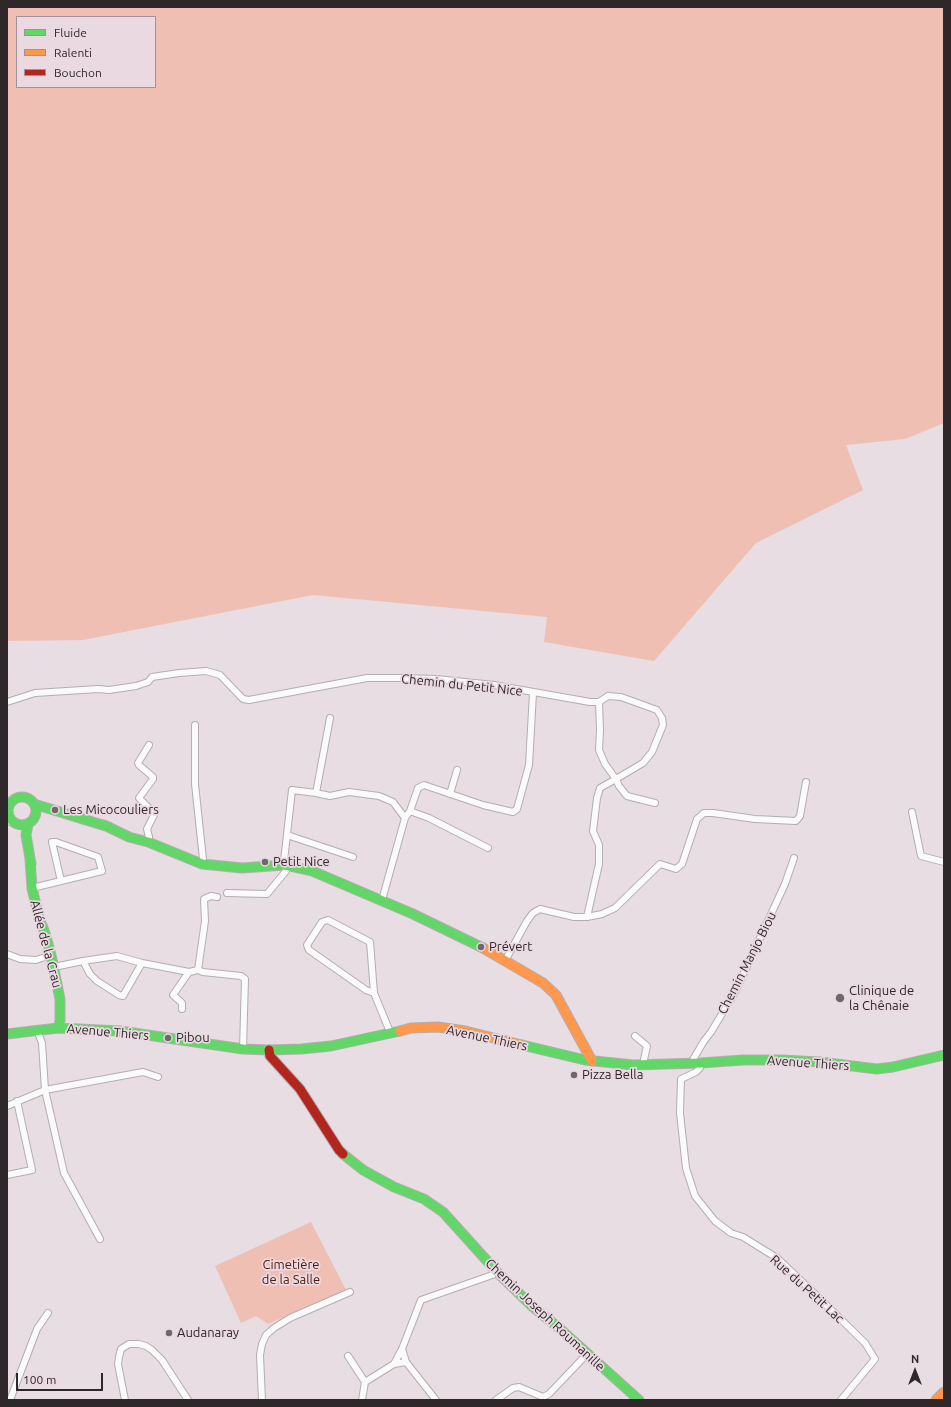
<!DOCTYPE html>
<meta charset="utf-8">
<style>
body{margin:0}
#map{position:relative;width:951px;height:1407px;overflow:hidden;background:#e7dde2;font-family:Ubuntu,sans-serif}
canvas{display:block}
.frame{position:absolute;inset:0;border:8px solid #2e282b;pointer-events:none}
.legend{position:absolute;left:16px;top:16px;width:140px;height:72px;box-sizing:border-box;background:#ebd9e1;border:1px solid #9f9298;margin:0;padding:5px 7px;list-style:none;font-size:12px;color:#2e282b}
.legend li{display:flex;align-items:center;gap:8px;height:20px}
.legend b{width:20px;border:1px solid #9f9298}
.north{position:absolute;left:895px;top:1351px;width:40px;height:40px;-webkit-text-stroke:3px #ebd9e1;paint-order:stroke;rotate:0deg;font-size:11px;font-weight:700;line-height:16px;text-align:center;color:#2e282b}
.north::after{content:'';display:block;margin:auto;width:14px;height:18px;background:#2e282b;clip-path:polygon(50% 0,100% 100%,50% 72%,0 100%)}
.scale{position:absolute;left:16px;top:1373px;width:87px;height:18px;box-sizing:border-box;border:2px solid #2e282b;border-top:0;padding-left:5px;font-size:12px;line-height:14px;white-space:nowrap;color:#2e282b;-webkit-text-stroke:3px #ebd9e1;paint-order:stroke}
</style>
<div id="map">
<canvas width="951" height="1407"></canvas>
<div class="frame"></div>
<ul class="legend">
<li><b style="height:5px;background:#63d668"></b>Fluide</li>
<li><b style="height:5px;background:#ff974d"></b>Ralenti</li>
<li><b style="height:5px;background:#b3261e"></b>Bouchon</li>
</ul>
<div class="north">N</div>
<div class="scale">100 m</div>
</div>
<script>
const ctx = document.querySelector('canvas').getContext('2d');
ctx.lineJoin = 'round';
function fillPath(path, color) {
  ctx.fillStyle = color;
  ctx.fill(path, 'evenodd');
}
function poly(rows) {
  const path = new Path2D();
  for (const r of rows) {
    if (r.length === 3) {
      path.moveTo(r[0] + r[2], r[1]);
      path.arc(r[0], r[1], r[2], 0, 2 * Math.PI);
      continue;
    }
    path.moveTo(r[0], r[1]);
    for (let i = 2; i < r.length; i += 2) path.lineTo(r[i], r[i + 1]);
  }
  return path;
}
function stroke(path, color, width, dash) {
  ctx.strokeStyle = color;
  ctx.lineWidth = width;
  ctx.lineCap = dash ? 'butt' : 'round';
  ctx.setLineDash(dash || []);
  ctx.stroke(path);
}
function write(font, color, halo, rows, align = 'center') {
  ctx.font = font + ' Ubuntu,sans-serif';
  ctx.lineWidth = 3.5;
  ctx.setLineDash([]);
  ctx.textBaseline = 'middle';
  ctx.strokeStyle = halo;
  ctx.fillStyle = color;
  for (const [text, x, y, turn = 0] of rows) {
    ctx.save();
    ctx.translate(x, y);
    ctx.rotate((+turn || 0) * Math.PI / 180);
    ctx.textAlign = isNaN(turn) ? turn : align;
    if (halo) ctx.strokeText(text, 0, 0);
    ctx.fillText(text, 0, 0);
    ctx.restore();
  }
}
const green = poly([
 [7,7,944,7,944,423,905,439,846,445,863,490,756,543,654,661,544,642,547,617,313,595,83,640,7,641],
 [17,17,155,17,155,87,17,87],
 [311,1222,346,1290,268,1324,256,1316,241,1323,215,1266]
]);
const street = poly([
 [608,696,621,697,657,710,662,718,663,725,652,752,643,763,616,779,605,764,599,750,600,730,599,702,608,696],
 [7,702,35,693,98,689,109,690,136,686,148,682,152,677,179,673,206,671,220,675,243,699,249,700,367,678,400,678,436,679,494,685,590,702,599,702],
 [195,725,195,784,203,859,202,864],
 [316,793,330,796,349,792,379,796,393,802,405,818],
 [450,794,457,770],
 [410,811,429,818,488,848],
 [912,812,921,856,944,862],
 [7,821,12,822],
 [287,835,353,857],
 [148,842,149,837,147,829,154,815,153,812,139,798,153,779,153,777,139,765,138,763,149,745],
 [32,888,61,881,102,871,98,857,56,842,52,842,61,881],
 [227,893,267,894,286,871,284,861,292,790,316,793,330,718],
 [382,900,405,818,410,811,418,788,424,785,483,805,513,812,517,809,529,765,533,693],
 [587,917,599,864,599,845,593,831,597,798,600,788,616,779,619,786,627,796,655,803],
 [7,954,20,959,36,960,51,955],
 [503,961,506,959,527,921,533,913,540,909,574,917,587,917,602,914,615,908,660,864,676,869,682,864,697,819,704,813,713,813,755,819,796,821,800,816,806,782],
 [142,963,189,972],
 [54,967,83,961,117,956,142,963,123,996,119,995,97,981,90,974,83,961],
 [198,970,205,921,204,899,211,896,217,897],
 [374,993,366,990,309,950,307,945,322,922,328,920,370,942,374,993,390,1032],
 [182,1009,182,1003,173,995,189,972,198,970,203,972,241,976,245,979,243,1049],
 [635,1036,647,1046,643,1064],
 [691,1063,704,1041,711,1032,734,994,785,884,794,858],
 [701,1063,700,1068,696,1072,681,1079,680,1113,686,1168,695,1196,715,1221,731,1233,743,1237,777,1258,818,1297,865,1343,875,1359,841,1400],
 [7,1106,45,1090,42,1043,37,1030],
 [7,1175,32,1170,17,1101],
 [100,1239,64,1173,45,1090,143,1072,158,1077],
 [402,1349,394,1364,406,1362],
 [348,1356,365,1382],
 [10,1400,37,1329,48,1313],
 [125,1400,118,1364,119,1357,121,1349,129,1344,139,1344,146,1346,152,1350,162,1360,188,1400],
 [262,1400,260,1355,262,1344,266,1335,274,1328,290,1318,350,1292],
 [362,1400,365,1382,394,1364],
 [436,1400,406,1362,402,1349,421,1300,498,1273],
 [496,1400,513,1388,519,1387,543,1397,549,1394,587,1354]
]);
const fast = poly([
 [22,811,14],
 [34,804,109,827],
 [28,824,26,835,31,864],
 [104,825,129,837,148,842,202,864,242,868,285,865,312,871,413,914,483,948],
 [30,859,32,888,39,918,45,933,51,955,60,999,60,1021,58,1028],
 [7,1034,58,1028,120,1031,243,1049,269,1050,301,1049,331,1046,400,1031],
 [522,1045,585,1060,633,1065,701,1063,743,1060,782,1060,820,1062,877,1069,893,1067,944,1055],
 [343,1154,363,1170,394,1187,424,1199,443,1212,498,1273,533,1307,559,1328,639,1400]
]);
const slow = poly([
 [483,948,543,983,556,995,592,1061],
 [400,1031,411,1028,438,1027,465,1031,522,1045],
 [936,1400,944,1392]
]);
const jam = poly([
 [269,1050,270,1056,300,1089,339,1150,343,1154]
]);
const markers = [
 [55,810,4,"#6f676b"],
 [265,862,4,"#6f676b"],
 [481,947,4,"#6f676b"],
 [840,998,5,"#6f676b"],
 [168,1038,4,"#6f676b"],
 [574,1075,4,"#6f676b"],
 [169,1333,4,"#6f676b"]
];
const streetNames = [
 ["Chemin du Petit Nice",462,685,6],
 ["Allée de la Crau",46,944,75],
 ["Chemin Manjo Biou",747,963,-63],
 ["Avenue Thiers",108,1032,5],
 ["Avenue Thiers",487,1038,12],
 ["Avenue Thiers",808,1063,4],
 ["Rue du Petit Lac",807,1289,42],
 ["Chemin Joseph Roumanille",545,1315,43]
];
const poiNames = [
 ["Les Micocouliers",63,810],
 ["Petit Nice",273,862],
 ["Prévert",489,947],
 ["Clinique de",849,991],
 ["la Chênaie",849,1006],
 ["Pibou",176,1038],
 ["Pizza Bella",582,1075],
 ["Audanaray",177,1333]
];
const parkNames = [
 ["Cimetière",291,1265],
 ["de la Salle",291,1280]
];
fillPath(green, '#f0bfb3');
stroke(street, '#b4adb0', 8);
stroke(fast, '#b4adb0', 11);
stroke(slow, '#b4adb0', 11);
stroke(jam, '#b4adb0', 11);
stroke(street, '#fbfafb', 6);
stroke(fast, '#63d668', 9);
stroke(slow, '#ff974d', 9);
stroke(jam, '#b3261e', 9);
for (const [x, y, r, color] of markers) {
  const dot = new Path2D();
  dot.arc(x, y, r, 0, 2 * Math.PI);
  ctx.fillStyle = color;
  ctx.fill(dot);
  stroke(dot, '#ebd9e1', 1.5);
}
write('13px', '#2e282b', '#ebd9e1', streetNames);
write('13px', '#2e282b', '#ebd9e1', poiNames, 'left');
write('13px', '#4f1a08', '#ebd9e1', parkNames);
</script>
